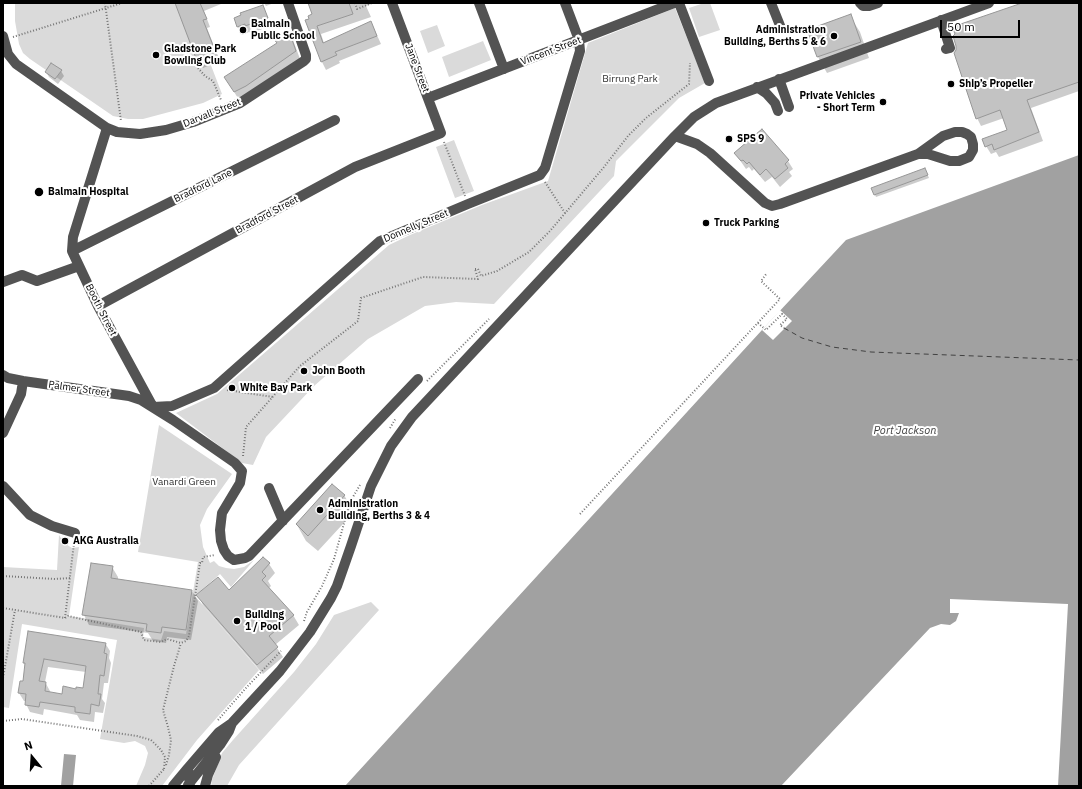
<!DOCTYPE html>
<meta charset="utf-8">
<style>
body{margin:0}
#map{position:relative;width:1082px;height:789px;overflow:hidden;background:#fff;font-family:"IBM Plex Sans",sans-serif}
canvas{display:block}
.frame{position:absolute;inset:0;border:4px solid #000;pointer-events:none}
.north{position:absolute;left:12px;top:737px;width:40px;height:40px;-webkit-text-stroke:3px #fff;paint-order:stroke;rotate:342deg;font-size:11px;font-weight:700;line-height:16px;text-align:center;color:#000}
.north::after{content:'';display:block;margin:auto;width:14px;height:18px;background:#000;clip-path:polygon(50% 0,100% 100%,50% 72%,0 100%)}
.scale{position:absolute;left:940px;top:20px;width:80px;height:18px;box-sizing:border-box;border:2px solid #000;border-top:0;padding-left:5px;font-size:12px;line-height:14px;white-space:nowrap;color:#000;-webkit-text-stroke:3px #fff;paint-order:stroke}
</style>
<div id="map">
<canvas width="1082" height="789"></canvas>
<div class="frame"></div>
<div class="north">N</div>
<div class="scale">50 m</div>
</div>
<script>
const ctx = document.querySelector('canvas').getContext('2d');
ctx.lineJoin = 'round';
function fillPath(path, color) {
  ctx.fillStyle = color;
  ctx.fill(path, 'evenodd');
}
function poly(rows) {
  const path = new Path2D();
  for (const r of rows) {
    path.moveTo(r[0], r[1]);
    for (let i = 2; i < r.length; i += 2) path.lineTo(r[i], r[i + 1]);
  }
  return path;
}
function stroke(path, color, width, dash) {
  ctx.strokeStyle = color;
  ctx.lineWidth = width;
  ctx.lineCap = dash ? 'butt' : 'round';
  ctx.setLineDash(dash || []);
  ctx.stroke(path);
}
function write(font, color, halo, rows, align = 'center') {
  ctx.font = font + ' "IBM Plex Sans",sans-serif';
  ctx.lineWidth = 4;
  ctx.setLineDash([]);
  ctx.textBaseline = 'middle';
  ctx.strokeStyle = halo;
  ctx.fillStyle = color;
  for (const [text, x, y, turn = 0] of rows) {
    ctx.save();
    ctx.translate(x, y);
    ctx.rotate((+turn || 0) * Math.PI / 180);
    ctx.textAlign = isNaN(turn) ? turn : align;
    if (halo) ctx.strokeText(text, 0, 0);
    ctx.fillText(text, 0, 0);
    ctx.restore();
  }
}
const green = poly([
 [15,3,187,3,222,94,203,103,143,119,128,119,113,116,30,59,23,53,19,44,15,21],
 [704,3,710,3,720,30,699,37,689,8],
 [675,8,705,83,679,98,616,161,614,176,494,304,456,302,425,306,368,339,314,386,266,437,253,465,242,463,176,413,217,394,389,245,410,235,482,205,548,181,588,43],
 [437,25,445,46,428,53,420,31],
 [483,41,491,60,449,77,442,57],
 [454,140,474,191,455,198,436,147],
 [159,425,232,474,207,509,200,525,203,547,210,563,214,561,219,566,226,568,234,569,244,567,254,560,231,587,220,574,195,596,259,670,197,740,162,786,136,786,145,765,148,753,145,746,135,741,124,743,100,739,117,640,22,624,9,708,3,707,3,567,57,570,59,535,64,543,72,548,79,547,69,616,144,628,143,637,161,640,164,631,186,634,198,562,138,552],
 [371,602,379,610,239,765,227,786,211,786,212,780,222,753,233,740,294,672,316,644,334,615]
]);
const water = poly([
 [1079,155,1079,786,1058,786,1068,604,950,599,950,613,959,613,956,621,950,625,941,624,930,628,781,786,345,786,762,330,846,240],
 [64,754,76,755,73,786,61,786]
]);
const pier = poly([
 [780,310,792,321,773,340,762,330]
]);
const shadow = poly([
 [176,3,221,3,221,4,204,11,210,27,207,28,220,61,203,68,198,60],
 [264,3,274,3,266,6],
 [309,3,374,3,366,6,371,17,321,34,324,43,371,22,381,44,339,61,340,63,326,70,322,62,314,15],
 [1025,3,1079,3,1079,91,1031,108,1043,141,999,157,996,152,991,154,986,146,1008,130,1004,118,981,126,977,118],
 [263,6,271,26,251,33,249,32,242,35,238,27],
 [850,16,860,32,869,58,827,73,818,57,808,30],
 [288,32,293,40,300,59,239,100,230,85,278,44],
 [61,71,64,76,58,84,49,77,46,72],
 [762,130,788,161,793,169,789,172,792,176,780,187,772,177,765,182,754,169,752,171,749,167,746,169,735,153],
 [926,171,929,178,876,197,875,195],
 [344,495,354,512,318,551,306,541,297,525],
 [91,564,112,567,118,577,118,580,192,591,198,601,191,640,167,637,166,643,153,641,148,633,89,625,84,615],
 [269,564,275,573,268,581,271,586,269,588,293,615,299,625,275,645,283,657,263,674,203,605,198,595,229,592],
 [105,643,110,651,109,658,111,663,108,683,104,683,102,699,105,703,103,713,95,712,94,722,80,720,77,715,44,709,43,715,30,712,26,704,26,701,24,701,19,693,24,683,26,666,24,663],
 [48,667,86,672,84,689,62,695,49,693,50,691,45,682]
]);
const ferry = poly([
 [784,328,802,338,832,347,871,352,1079,360]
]);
const building = poly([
 [175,3,200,3,207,19,203,20,216,53,214,53,214,54,197,61,175,3],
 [308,3,349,3,353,14,317,26,323,43,371,21,377,36,335,52,337,55,321,62,305,20,309,19,308,16,312,14,308,3],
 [1022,3,1079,3,1079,82,1027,100,1039,132,994,150,992,144,985,147,982,139,1007,130,1000,110,976,119,954,53,956,50,956,46,953,36,955,34,952,27,1022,3],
 [263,5,268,18,245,26,245,24,237,27,234,18,241,15,240,13,263,5],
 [851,14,861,42,817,57,807,30,851,14],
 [289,31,296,51,246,86,234,92,224,77,277,43,272,37,289,31],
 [51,63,62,70,55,79,45,72,51,63],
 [762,129,789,160,785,164,788,168,775,179,766,169,760,175,749,162,747,164,743,160,741,161,734,153,762,129],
 [925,168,928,175,874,195,871,188,925,168],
 [332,484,345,495,308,536,296,524,332,484],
 [263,557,270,563,262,572,266,576,262,580,294,615,269,636,278,647,257,665,196,595,218,577,229,590,263,557],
 [91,563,113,566,111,578,192,590,186,630,162,627,161,633,146,631,147,624,82,615,91,563],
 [28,631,106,643,104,653,107,654,104,676,100,675,98,694,101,694,99,706,91,704,90,714,75,712,75,707,40,702,39,707,25,705,26,694,18,693,20,681,23,681,25,663,23,663,28,631],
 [44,659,86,666,83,688,76,687,76,689,63,686,62,694,45,691,46,682,39,681,44,659]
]);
const path = poly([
 [105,3,121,121],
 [355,3,357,9,372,3],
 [13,37,122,3],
 [198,68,205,76,213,81,221,100],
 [444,142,465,196],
 [545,182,565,213],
 [475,269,478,269,481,276,497,271,529,252,550,231,604,167,628,136,646,118,689,84,690,63],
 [758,323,766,330,782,314,787,319,780,325,784,328],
 [427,381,489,319],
 [227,390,273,397],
 [390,428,396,418],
 [243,456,246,427,300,366,358,321,361,298,423,277,478,279,475,269],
 [580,514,780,299,761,281,767,273],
 [3,576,55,579,70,578],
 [3,608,65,618,68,616,141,632,144,640,161,642,167,639,181,643,186,641,189,636,200,563,202,563,203,557,215,555],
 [65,618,74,543],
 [304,621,307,612,322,586,334,559,350,502,360,485],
 [3,678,15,610],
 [218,720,245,689,281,651],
 [3,721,22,719,137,736,151,740,161,750,165,757,164,769],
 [166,765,169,755,171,740,168,727,163,710,174,666,181,643],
 [149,786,164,769]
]);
const minor = poly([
 [479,3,504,69],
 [679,3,709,81],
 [771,3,781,28],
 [860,3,863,6,869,6,878,3],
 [941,20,950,48,946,49],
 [3,36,8,54,16,64,107,128,73,237,72,251,98,306,153,407],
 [779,79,789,107],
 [757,87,766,93,775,103,778,111],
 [428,98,674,3],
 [107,128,117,132,140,134,166,130,193,122,240,103,304,61,306,59,306,55,288,3],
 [675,136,697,144,710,153,765,203,772,206,780,204,918,154,943,136,955,132,962,132,967,134,971,137,973,144,973,150,969,157,959,161,950,161,928,154,918,154],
 [72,251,335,120],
 [3,282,22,275,37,281,79,266],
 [98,306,355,167,441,133,392,3],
 [3,375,8,378,23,381,129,396,141,400,173,420,235,463,242,471,240,483,222,513,220,530,221,541,224,550,228,556,234,560,245,558,249,556,418,379],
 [153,407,172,406,214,388,380,241,468,204,540,175,545,168,580,51,579,40,565,3],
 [3,433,21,394,23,381],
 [3,486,30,515,52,526,75,533],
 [269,488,283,521],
 [188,785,220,745,229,731,232,723],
 [173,786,188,768],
 [190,786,188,768,219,732,232,723,280,671,310,632,331,598,337,586,351,546,371,486,391,446,412,417,675,136,694,117,716,103,989,3],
 [205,786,208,775,216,757]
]);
const markers = [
 [243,30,4,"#000"],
 [834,36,4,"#000"],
 [156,55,4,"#000"],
 [951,84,4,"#000"],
 [883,102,4,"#000"],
 [729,139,4,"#000"],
 [39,192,5,"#000"],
 [706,223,4,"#000"],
 [304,371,4,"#000"],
 [232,388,4,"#000"],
 [320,510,4,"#000"],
 [65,541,4,"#000"],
 [237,621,4,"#000"]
];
const poiNames = [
 ["Balmain",251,24],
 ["Public School",251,36],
 ["Administration",826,30,"right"],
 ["Building, Berths 5 & 6",826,42,"right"],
 ["Gladstone Park",164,49],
 ["Bowling Club",164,61],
 ["Ship’s Propeller",959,84],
 ["Private Vehicles",875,96,"right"],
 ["- Short Term",875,108,"right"],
 ["SPS 9",737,139],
 ["Balmain Hospital",48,192],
 ["Truck Parking",714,223],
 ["John Booth",312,371],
 ["White Bay Park",240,388],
 ["Administration",328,504],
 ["Building, Berths 3 & 4",328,516],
 ["AKG Australia",73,541],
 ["Building",245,615],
 ["1 / Pool",245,627]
];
const streetNames = [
 ["Vincent Street",551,51,-21],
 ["Jane Street",417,68,69],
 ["Darvall Street",212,113,-22],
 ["Bradford Lane",203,186,-26],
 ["Bradford Street",267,215,-28],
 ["Donnelly Street",416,226,-23],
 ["Booth Street",101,310,63],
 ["Palmer Street",79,389,8]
];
const parkNames = [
 ["Birrung Park",630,79],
 ["Vanardi Green",184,482]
];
const waterNames = [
 ["Port Jackson",905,431]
];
fillPath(green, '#dadada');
fillPath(water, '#a1a1a1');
fillPath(pier, '#fff');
fillPath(shadow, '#0003');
stroke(ferry, '#424242', 1, [5, 4]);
fillPath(building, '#c3c3c3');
stroke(building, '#979797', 1);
stroke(path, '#757575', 2, [1, 2]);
stroke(minor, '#535353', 10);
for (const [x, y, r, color] of markers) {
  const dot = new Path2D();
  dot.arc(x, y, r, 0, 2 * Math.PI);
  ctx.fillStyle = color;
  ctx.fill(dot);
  stroke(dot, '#fff', 1.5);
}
write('bold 10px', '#000', '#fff', poiNames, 'left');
write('10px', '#000', '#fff', streetNames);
write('10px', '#313131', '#fff', parkNames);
write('italic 11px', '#424242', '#fff', waterNames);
</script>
